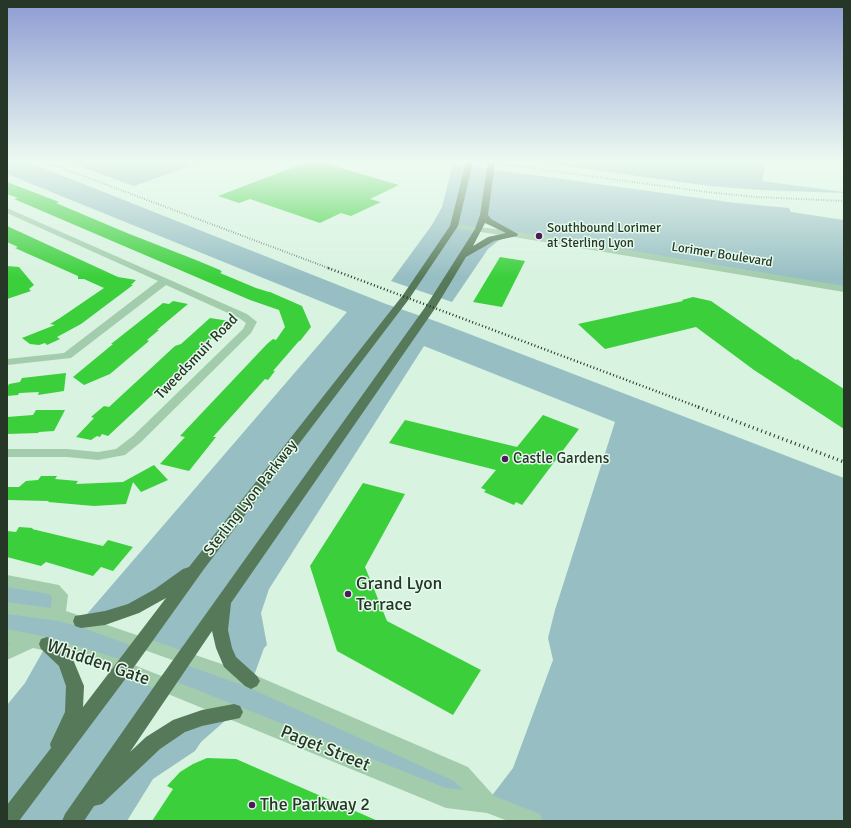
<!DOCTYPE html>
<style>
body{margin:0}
#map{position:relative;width:851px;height:828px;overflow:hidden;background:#d8f3e0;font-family:Signika,sans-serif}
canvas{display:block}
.frame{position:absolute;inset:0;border:8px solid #263627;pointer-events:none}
</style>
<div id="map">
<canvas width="851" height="828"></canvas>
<div class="frame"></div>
</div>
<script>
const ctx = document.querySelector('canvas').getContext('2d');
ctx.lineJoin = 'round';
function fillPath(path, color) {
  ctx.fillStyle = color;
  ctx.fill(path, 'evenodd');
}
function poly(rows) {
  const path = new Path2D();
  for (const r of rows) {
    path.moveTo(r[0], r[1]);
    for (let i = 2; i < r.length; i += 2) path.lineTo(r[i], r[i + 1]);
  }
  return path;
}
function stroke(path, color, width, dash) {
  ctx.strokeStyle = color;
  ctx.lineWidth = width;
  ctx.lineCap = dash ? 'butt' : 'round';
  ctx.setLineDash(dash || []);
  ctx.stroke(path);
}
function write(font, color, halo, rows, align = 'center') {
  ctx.font = font + ' Signika,sans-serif';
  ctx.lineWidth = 3;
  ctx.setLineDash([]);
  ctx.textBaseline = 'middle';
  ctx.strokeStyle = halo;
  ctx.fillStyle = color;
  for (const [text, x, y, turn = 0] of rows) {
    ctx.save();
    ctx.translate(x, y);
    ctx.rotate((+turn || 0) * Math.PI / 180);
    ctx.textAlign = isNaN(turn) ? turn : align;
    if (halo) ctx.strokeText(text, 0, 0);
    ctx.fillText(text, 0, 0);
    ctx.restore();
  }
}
const green = poly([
 [7,162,28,162,386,304,438,322,844,478,844,821,533,821,234,713,201,742,195,751,153,779,127,821,7,821,7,705,25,683,47,644,7,653,7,581,54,589,58,615,81,621,347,312,7,174],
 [424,346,615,422,555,610,548,638,553,660,513,768,487,802,461,774,252,681,264,648,267,645,261,613,269,589],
 [198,567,142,641,83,621,161,593],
 [225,602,230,662,250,680,185,656],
 [142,642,185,657,164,686,123,669],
 [48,644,123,669,52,761,75,686],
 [164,686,233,713,153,743,77,813],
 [68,162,201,162,134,186],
 [536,162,766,162,762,181,844,192,844,193,760,190,710,186],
 [453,164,736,203,789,208,791,212,844,220,844,289,514,234,498,241,488,249,452,302,391,281,432,225,442,207],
 [484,216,513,234,477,246,464,254]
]);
const building = poly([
 [307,162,320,162,399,185,370,199,381,202,351,216,341,213,320,223,250,199,239,203,218,196],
 [7,182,59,202,56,203,127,233,196,260,220,270,222,272,220,273,256,288,269,292,270,292,302,306,311,327,300,341,299,341,273,371,275,371,268,380,265,379,213,437,216,437,189,471,160,464,185,437,180,436,267,344,273,339,276,340,285,327,279,310,250,300,14,199,18,198,7,194],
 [7,226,118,277,136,280,131,285,133,285,81,324,57,337,60,339,47,345,45,343,39,345,30,344,22,338,55,325,50,324,60,318,104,288,84,279,78,279,78,276,15,248,18,247,7,242],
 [500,257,525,261,502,307,473,302],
 [7,266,19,267,34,285,29,289,31,291,7,299],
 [693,297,711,301,796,360,797,359,844,389,844,429,754,370,696,327,605,349,578,324,683,301,682,300],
 [173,301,188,304,157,330,159,330,147,340,149,341,110,374,84,385,73,377,113,344,111,344,163,303,169,304],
 [210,318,229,321,193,357,108,436,102,434,100,437,97,436,91,440,76,437,94,418,91,417,104,406,109,407,175,346,181,344],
 [66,373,64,391,38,395,39,392,19,393,18,395,7,396,7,388,9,384,20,382,22,378],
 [36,410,65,410,54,431,39,432,38,433,7,434,7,417,33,415],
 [543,415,579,429,522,505,516,502,514,505,484,492,486,490,481,488,496,470,389,443,405,420,517,447],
 [154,465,168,480,141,492,133,482,126,504,94,506,48,502,49,501,7,500,7,487,19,487,26,481,38,480,41,476,57,476,55,479,78,481,76,484,123,482],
 [363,483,405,494,365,567,387,621,481,670,453,715,337,651,310,566],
 [19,527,33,528,32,529,103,546,108,540,133,547,113,571,101,567,93,576,46,562,41,566,7,557,7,531,16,532],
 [207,758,236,759,378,821,152,821,173,789,167,786,180,772,193,764]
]);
const minor = poly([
 [7,208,247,314,257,322,251,333,141,442,125,455,98,460,67,457,7,457,7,449,67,449,98,452,116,449,133,436,243,329,246,323,239,318,166,285,71,358,7,365,7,359,64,353,158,281,7,213,7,208],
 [451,224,514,231,844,286,844,292,514,237,454,228,450,226,451,224],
 [7,575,59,585,68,595,66,611,257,676,468,767,494,796,540,814,543,821,508,821,487,813,446,808,107,669,47,651,33,648,7,660,7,645,11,644,7,643,7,629,47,637,116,658,446,788,463,790,454,781,245,686,80,627,58,621,7,614,7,602,51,608,52,597,49,594,7,587,7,575]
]);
const major = poly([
 [466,162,473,162,458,226,409,299,204,569,129,674,19,821,7,821,7,805,51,748,50,744,65,712,66,686,59,666,41,649,39,644,41,639,47,637,53,639,72,657,84,686,83,707,166,598,139,613,105,625,81,628,75,626,73,621,75,616,105,611,128,604,155,589,183,569,189,567,403,295,450,226,466,162],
 [488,162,495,162,488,215,491,219,518,234,517,236,494,241,466,257,436,307,231,603,228,630,232,648,236,657,257,676,260,681,257,686,251,689,245,686,224,667,216,648,212,631,130,752,146,737,173,720,202,710,234,704,240,706,243,712,240,718,202,726,185,732,160,749,102,804,94,806,84,821,62,821,65,814,158,681,426,306,475,229,480,215,488,162],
 [485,223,506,233,488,237,473,246,485,223]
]);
const railFar2 = poly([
 [46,162,331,269],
 [486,162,707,192,757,197,844,201]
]);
const railFar1 = poly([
 [328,268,701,408]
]);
const rail = poly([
 [698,407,844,462]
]);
const markers = [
 [539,236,4,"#4f185a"],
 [505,459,4,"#4f185a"],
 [348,594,4,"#4f185a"],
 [252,805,4,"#4f185a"]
];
const farPoinames = [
 ["Southbound Lorimer",547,229],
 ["at Sterling Lyon",547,244]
];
const farStreetnames = [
 ["Lorimer Boulevard",722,255,9]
];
const streetNames = [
 ["Tweedsmuir Road",197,357,-46],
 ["Sterling Lyon Parkway",251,498,-52]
];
const poiNames = [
 ["Castle Gardens",513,459]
];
const nearPoinames = [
 ["Grand Lyon",356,584],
 ["Terrace",356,605],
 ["The Parkway 2",260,805]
];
const nearStreetnames = [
 ["Whidden Gate",98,663,19],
 ["Paget Street",325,749,22]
];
fillPath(green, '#97bec3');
fillPath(building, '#3acf3b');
fillPath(minor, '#a3ccac');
fillPath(major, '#567959');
stroke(railFar2, '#263627', 2, [0.5, 2]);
stroke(railFar1, '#263627', 2.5, [1, 2.5]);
stroke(rail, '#263627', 3.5, [1, 3.5]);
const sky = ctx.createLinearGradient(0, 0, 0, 278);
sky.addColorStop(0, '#8d9bd2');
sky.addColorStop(0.58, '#edfaf1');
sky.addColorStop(1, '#edfaf100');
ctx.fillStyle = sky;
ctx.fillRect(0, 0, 851, 278);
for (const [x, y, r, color] of markers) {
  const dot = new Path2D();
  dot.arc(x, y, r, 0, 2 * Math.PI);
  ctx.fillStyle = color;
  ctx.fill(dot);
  stroke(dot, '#e4faeb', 1.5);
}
write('13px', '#263627', '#e4faeb', farPoinames, 'left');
write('13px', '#263627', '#e4faeb', farStreetnames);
write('15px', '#263627', '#e4faeb', streetNames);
write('15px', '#263627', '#e4faeb', poiNames, 'left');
write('18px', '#263627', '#e4faeb', nearPoinames, 'left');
write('18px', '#263627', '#e4faeb', nearStreetnames);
</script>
